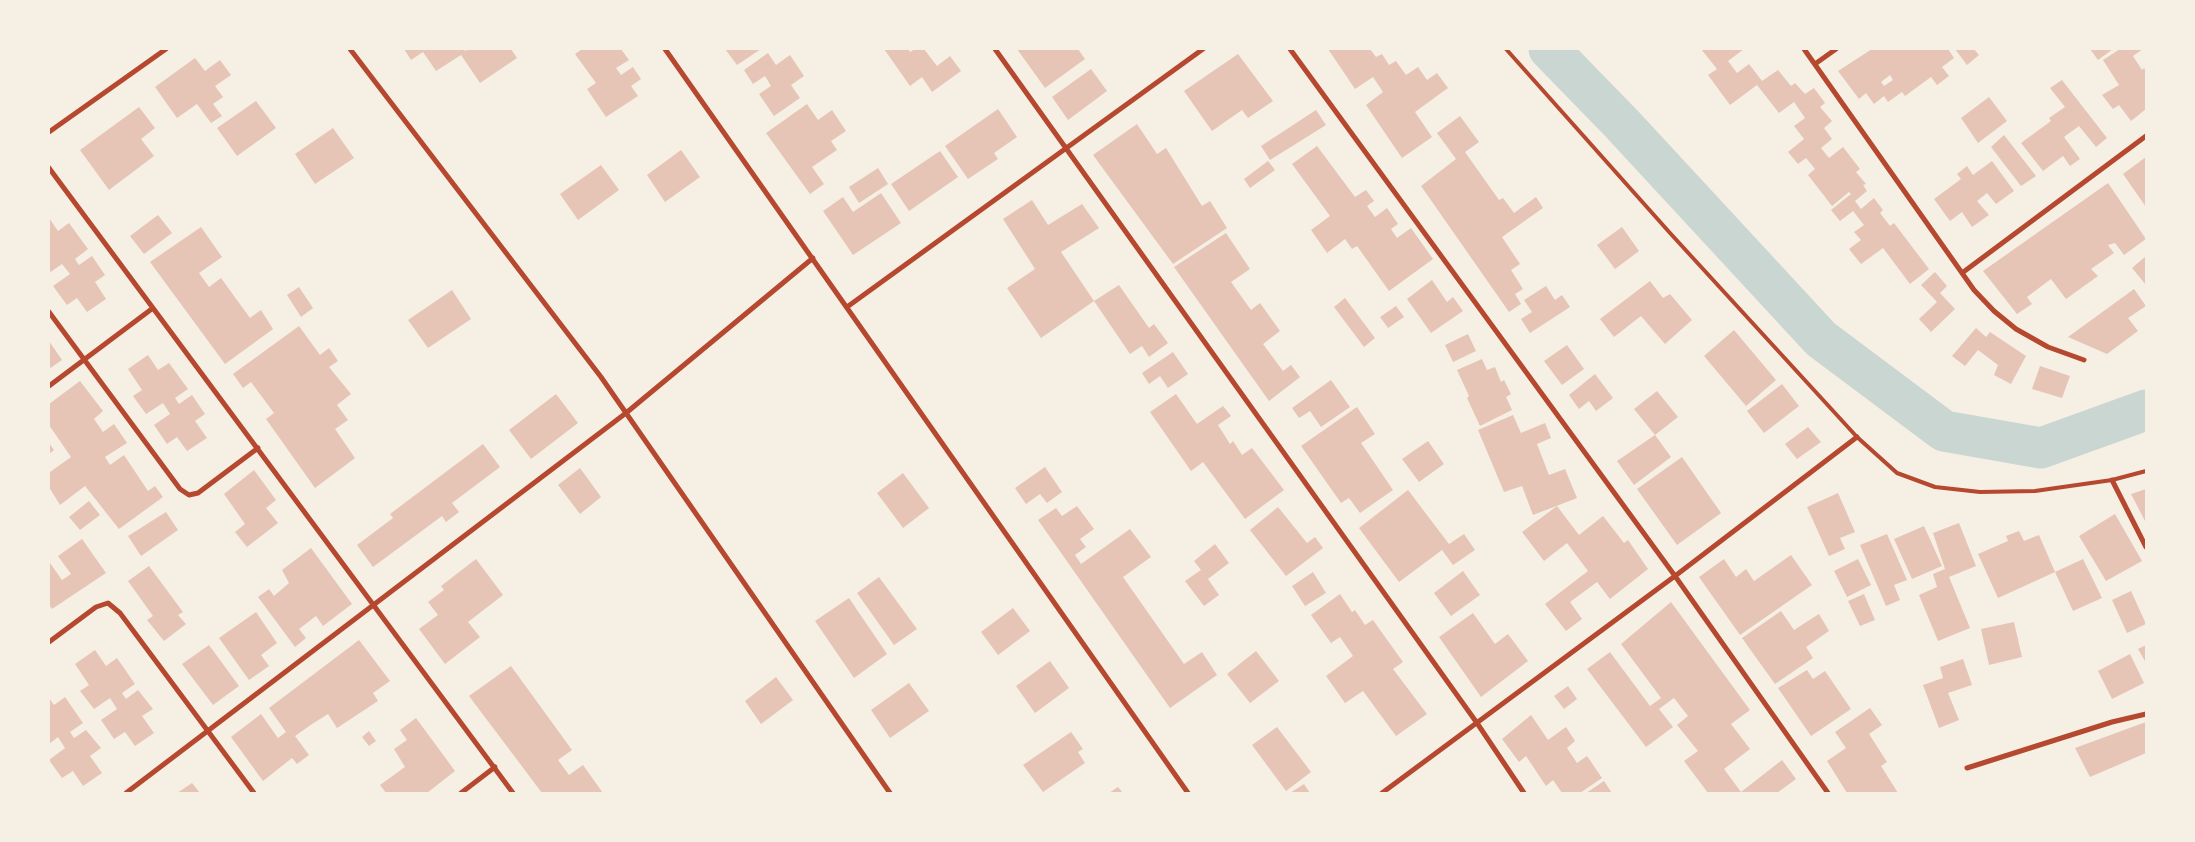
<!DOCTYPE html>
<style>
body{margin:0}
#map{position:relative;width:2195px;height:842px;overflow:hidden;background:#f6efe4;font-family:"Exo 2",sans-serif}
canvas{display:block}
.frame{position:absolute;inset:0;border:50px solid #f6efe4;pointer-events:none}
</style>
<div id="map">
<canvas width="2195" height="842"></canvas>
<div class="frame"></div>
</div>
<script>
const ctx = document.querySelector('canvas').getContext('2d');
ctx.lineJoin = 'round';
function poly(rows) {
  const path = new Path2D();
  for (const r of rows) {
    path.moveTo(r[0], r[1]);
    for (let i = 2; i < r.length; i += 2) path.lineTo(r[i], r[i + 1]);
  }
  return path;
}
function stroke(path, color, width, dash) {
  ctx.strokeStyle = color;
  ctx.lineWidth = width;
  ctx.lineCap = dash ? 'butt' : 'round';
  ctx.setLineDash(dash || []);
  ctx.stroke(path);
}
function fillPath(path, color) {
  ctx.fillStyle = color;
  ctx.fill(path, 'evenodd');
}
const river = poly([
 [1549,49,1622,124,1821,339,1944,431,2041,448,2146,410]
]);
const building = poly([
 [404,49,464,49,465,51,469,49,511,49,517,58,480,83,461,55,436,71,423,52,411,60],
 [582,49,621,49,629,60,616,68,621,75,633,67,641,79,631,86,638,96,606,117,587,89,596,83,575,54],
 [725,49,761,49,737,65],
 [884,49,908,49,910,52,915,49,924,49,937,66,950,56,961,71,932,92,922,77,910,86],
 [1017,49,1078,49,1085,59,1045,88],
 [1328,49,1370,49,1376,57,1382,54,1389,65,1396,61,1406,75,1418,67,1427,80,1437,73,1448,88,1415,112,1432,137,1402,158,1366,105,1383,92,1373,77,1355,89],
 [1701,49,1744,49,1728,61,1737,73,1749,64,1762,81,1778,70,1791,86,1795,83,1805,94,1814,88,1825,103,1820,107,1832,121,1824,128,1832,139,1821,148,1829,158,1843,147,1860,169,1856,172,1866,184,1863,185,1867,191,1855,201,1861,209,1874,198,1883,210,1880,213,1890,226,1894,223,1929,269,1910,284,1883,248,1861,264,1849,249,1861,240,1854,232,1864,225,1853,211,1840,221,1831,210,1851,194,1849,192,1832,206,1808,175,1815,169,1806,158,1798,164,1788,152,1804,139,1794,126,1805,118,1794,102,1779,113,1757,85,1730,105,1708,75,1717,69],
 [1872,49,1948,49,1954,58,1942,67,1949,76,1937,85,1931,77,1905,96,1902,92,1888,102,1884,96,1874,104,1866,93,1859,99,1838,71],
 [1890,75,1893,80,1884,86,1881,82],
 [1955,49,1974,49,1979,55,1967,65],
 [2090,49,2113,49,2098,60],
 [2120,49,2143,49,2133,56,2142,70,2144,68,2146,71,2146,109,2131,121,2119,105,2113,109,2102,95,2119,85,2103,60],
 [768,53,776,65,790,55,804,76,791,85,800,98,774,116,759,94,771,86,765,76,753,84,744,70],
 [1238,54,1273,101,1248,118,1242,110,1212,131,1184,91],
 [195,58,205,71,220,60,231,75,215,86,223,97,213,104,222,116,211,123,197,104,177,118,155,87],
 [1091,69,1107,91,1068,120,1052,97],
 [2062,80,2107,138,2096,147,2079,126,2064,137,2080,159,2070,166,2063,156,2043,171,2021,143,2051,121,2049,118,2065,107,2050,88],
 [1989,97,2007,121,1978,143,1961,118],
 [256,101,276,128,237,156,217,128],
 [807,104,818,120,832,110,846,131,831,141,837,150,812,167,824,184,810,194,766,133],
 [139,107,155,128,141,139,154,156,109,190,80,150],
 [998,109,1017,137,994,153,998,159,968,179,945,146],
 [1316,110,1326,125,1270,160,1261,146],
 [1460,116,1479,142,1465,152,1499,200,1503,198,1514,213,1536,197,1543,208,1502,237,1520,264,1511,270,1523,289,1515,294,1521,304,1509,312,1421,186,1456,159,1437,133],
 [1137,124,1157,154,1166,148,1202,206,1210,201,1227,228,1173,264,1093,155],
 [333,128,354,158,315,184,295,154],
 [2004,135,2036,176,2021,186,1991,147],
 [1317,146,1355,197,1366,190,1374,201,1367,206,1375,217,1387,208,1398,224,1391,229,1397,238,1411,228,1433,259,1389,291,1357,246,1352,249,1345,239,1327,253,1311,230,1330,216,1292,164],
 [681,150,700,177,665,202,647,175],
 [940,151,958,177,909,211,891,184],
 [2146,157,2146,207,2123,174],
 [1268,161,1275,170,1250,188,1244,179],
 [1992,161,2014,191,1996,204,1987,193,1977,201,1989,215,1972,227,1962,212,1950,221,1934,199,1961,179,1957,174,1967,166,1973,175],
 [601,165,619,190,578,220,560,194],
 [878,168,888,184,859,203,849,187],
 [2108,183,2146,239,2124,255,2115,243,2108,245,2114,253,2091,269,2098,276,2066,299,2051,279,2027,297,2032,304,2017,314,1983,271],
 [881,193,901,223,853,255,823,211,843,197,853,212],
 [1032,200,1048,225,1082,204,1099,228,1061,252,1094,301,1041,338,1007,288,1035,269,1003,219],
 [158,215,172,233,144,254,130,236],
 [49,218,58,231,69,223,88,249,75,259,79,265,92,256,105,275,95,282,106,299,87,312,77,298,67,305,53,286,70,274,62,264,49,273],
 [201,227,222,257,199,273,209,287,221,278,250,318,261,310,273,329,225,364,150,262],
 [1622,227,1639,251,1615,269,1597,245],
 [1226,233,1250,269,1231,282,1251,310,1260,303,1280,331,1263,344,1283,371,1291,365,1300,377,1269,401,1174,267],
 [2146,256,2146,285,2132,268],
 [1935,272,1947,286,1940,293,1955,309,1931,332,1919,319,1937,302,1921,285],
 [1432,280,1447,302,1453,297,1463,311,1431,333,1407,299],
 [1650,281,1663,298,1670,294,1692,320,1665,344,1641,316,1614,337,1600,319],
 [1119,285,1149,328,1154,324,1168,343,1149,357,1142,346,1130,354,1094,301],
 [1546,286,1555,300,1562,295,1570,307,1530,333,1521,319,1532,312,1524,300],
 [299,287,313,308,301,317,287,295],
 [2134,289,2146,306,2128,318,2138,331,2107,354,2068,337],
 [452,290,471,319,428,348,408,320],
 [1345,298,1375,338,1364,347,1334,307],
 [1396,306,1404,317,1388,328,1380,317],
 [299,326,320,355,329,348,338,361,329,367,351,394,337,405,348,420,335,429,355,458,315,488,266,419,274,413,251,382,243,388,233,374],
 [1976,328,1986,337,1990,332,2026,356,2011,384,1994,375,1998,365,1978,350,1965,366,1952,356],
 [1734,330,1776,380,1746,406,1704,356],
 [1468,334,1476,351,1453,362,1445,345],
 [49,341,62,360,49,369],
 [1567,345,1584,369,1562,385,1544,361],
 [1173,352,1188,374,1168,388,1160,376,1149,384,1142,373],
 [148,355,158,370,169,363,188,389,175,398,179,404,192,395,205,414,195,421,207,438,187,451,177,437,167,444,154,425,170,414,163,403,146,414,133,396,142,390,128,369],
 [1482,359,1487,370,1495,367,1501,382,1504,380,1511,394,1506,397,1512,410,1480,426,1467,398,1469,396,1457,370],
 [2040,366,2070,376,2062,398,2032,389],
 [1595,374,1613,398,1596,411,1589,401,1579,409,1569,395],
 [1331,380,1350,407,1321,427,1310,411,1299,418,1292,408],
 [80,381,103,411,94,419,103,432,114,424,127,443,105,457,110,465,124,455,148,491,155,486,163,497,119,529,85,486,60,505,49,487,49,469,50,472,71,457,49,425,49,404],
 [1782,384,1799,406,1764,433,1747,411],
 [1657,391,1678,417,1655,435,1634,409],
 [556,394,578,423,531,459,509,430],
 [1176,394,1197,424,1223,406,1231,416,1218,425,1230,444,1233,441,1242,455,1252,448,1284,490,1245,519,1203,462,1191,471,1150,412],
 [1357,407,1375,434,1361,443,1393,490,1360,513,1349,498,1341,503,1301,446],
 [1513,415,1521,433,1545,423,1551,438,1537,444,1549,475,1565,469,1577,498,1533,515,1522,486,1504,492,1478,430],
 [1808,427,1821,442,1797,459,1785,444],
 [1655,435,1671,457,1634,485,1617,461],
 [1428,441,1444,464,1419,482,1402,459],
 [49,443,54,450,49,454],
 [483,444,500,467,452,503,459,512,446,522,442,516,373,567,357,545,393,518,390,514],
 [1682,457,1721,513,1677,545,1637,489],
 [1045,467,1062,492,1047,503,1040,494,1026,504,1015,488],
 [580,468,601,497,580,514,558,485],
 [254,470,276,500,266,508,278,523,247,547,235,532,245,524,224,494],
 [903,473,929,508,903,528,877,493],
 [2146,489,2146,523,2131,494],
 [1408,490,1449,544,1464,534,1475,550,1453,565,1442,550,1399,582,1359,528],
 [1838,493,1855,532,1840,538,1845,549,1829,556,1807,507],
 [89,501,100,515,80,530,69,517],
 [1077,506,1094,529,1080,539,1086,547,1075,555,1081,564,1130,529,1151,557,1123,577,1184,664,1202,652,1217,675,1170,708,1038,520,1056,508,1062,516],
 [1557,506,1579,535,1603,516,1624,543,1628,540,1648,569,1610,599,1597,582,1570,602,1582,619,1566,631,1545,604,1588,571,1567,543,1544,561,1522,532],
 [1278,507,1307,543,1315,537,1323,548,1286,576,1250,530],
 [166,512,178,530,141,556,128,536],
 [2115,514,2142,561,2106,581,2079,536],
 [1959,523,1976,566,1949,577,1970,628,1938,641,1919,595,1937,587,1933,574,1945,569,1933,533],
 [1924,526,1942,566,1912,579,1894,539],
 [2019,531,2024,541,2039,535,2055,572,1998,598,1978,554,2008,541,2006,536],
 [1887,534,1907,580,1894,585,1900,600,1886,606,1860,545],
 [82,539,106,573,52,609,49,605,49,564,50,563,62,580,71,574,58,556],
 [1215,544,1229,563,1208,579,1219,595,1204,606,1185,581,1201,570,1194,561],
 [311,548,352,604,323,626,316,616,299,629,306,638,295,647,258,597,269,589,274,596,289,583,282,570],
 [1791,555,1812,585,1740,635,1699,577,1724,559,1736,577,1746,569,1754,581],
 [476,559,503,595,468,622,480,637,445,664,419,629,438,615,428,602,444,590,441,586],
 [1858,559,1871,585,1847,597,1834,571],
 [2083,559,2102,598,2073,611,2055,572],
 [149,566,183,612,178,615,186,624,164,641,147,620,153,616,128,581],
 [1463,571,1480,595,1451,616,1434,593],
 [1313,572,1326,593,1305,606,1292,586],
 [879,577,917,629,894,645,857,593],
 [2131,591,2146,624,2127,633,2112,600],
 [1340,594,1352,612,1355,610,1365,625,1373,620,1403,662,1393,669,1427,714,1396,736,1363,691,1345,703,1326,676,1353,656,1340,637,1331,643,1311,615],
 [1864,594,1875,620,1860,626,1848,601],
 [849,598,887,654,854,678,815,621],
 [1671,602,1750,710,1731,724,1750,749,1724,769,1741,792,1782,760,1796,779,1777,793,1708,793,1684,761,1698,751,1677,725,1688,716,1674,698,1659,709,1673,727,1646,747,1587,669,1610,652,1650,706,1661,698,1621,644],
 [1013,608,1030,631,998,655,981,632],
 [1781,611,1794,630,1819,614,1829,631,1806,647,1813,658,1775,684,1742,638],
 [256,612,277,643,261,655,269,666,249,680,219,638],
 [1473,613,1495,644,1508,634,1528,661,1481,697,1439,637],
 [2014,622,2022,657,1989,665,1981,629],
 [359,640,390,681,373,693,378,701,337,728,328,714,312,724,295,736,309,755,297,764,292,758,263,781,231,737,261,714,278,738,286,732,269,708],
 [209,645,239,686,213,705,182,664],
 [2146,645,2146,663,2138,649],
 [95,650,106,666,117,658,135,684,122,693,126,699,138,690,153,709,142,716,154,733,135,746,125,732,114,739,101,720,117,709,110,698,94,709,80,691,89,685,75,664],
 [1256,651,1279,681,1250,703,1227,674],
 [2130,654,2144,683,2112,699,2098,671],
 [1963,659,1972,685,1948,693,1959,720,1939,728,1923,685,1943,678,1940,667],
 [1050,661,1069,688,1035,713,1016,686],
 [511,666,572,750,558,760,569,775,583,765,603,793,542,793,469,696],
 [1807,670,1813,679,1825,671,1851,709,1811,736,1778,688],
 [776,677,793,700,761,724,745,701],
 [909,683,929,711,890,738,871,710],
 [1568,686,1577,699,1564,709,1554,696],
 [65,697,83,723,70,732,74,738,86,730,101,748,90,756,102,773,83,786,73,771,62,778,49,760,65,748,58,737,49,744,49,698,54,705],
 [1870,708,1882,725,1869,734,1887,762,1881,766,1898,793,1847,793,1827,761,1846,748,1835,732],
 [1531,715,1548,740,1566,727,1575,741,1567,748,1577,763,1587,756,1602,778,1580,793,1562,793,1553,780,1546,786,1526,756,1519,762,1502,739],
 [416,718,455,771,427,793,386,793,380,785,405,767,394,749,407,740,400,730],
 [2146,722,2146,753,2090,777,2075,748],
 [1277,727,1311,772,1286,791,1252,745],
 [369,731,376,741,369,746,362,737],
 [1071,732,1083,749,1078,752,1085,763,1043,792,1023,765],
 [1604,781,1612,793,1586,793],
 [192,783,200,793,177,793],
 [1304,784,1310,793,1290,793],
 [1118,787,1123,793,1109,793]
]);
const service = poly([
 [1506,49,1670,233,1857,437,1897,473,1935,487,1980,492,2035,491,2112,480,2146,471]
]);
const minor = poly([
 [350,49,601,377,890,793],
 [665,49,1188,793],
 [995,49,1477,723,1524,793],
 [1290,49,1675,576,1828,793],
 [1804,49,1974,290,1994,311,2016,329,2048,347,2084,360],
 [1815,64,1836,49],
 [49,132,166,49],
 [49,168,513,793],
 [1962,273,2146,136],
 [847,307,1203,49],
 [49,312,180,489,189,495,198,493,258,448],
 [49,386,153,308],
 [2112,480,2146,547],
 [49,642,96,607,108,603,120,613,254,793],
 [1967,768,2112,722,2146,714],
 [126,793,626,413,813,258],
 [461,793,495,767],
 [1382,793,1675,576,1857,437]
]);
stroke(river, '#c9d6d2', 41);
fillPath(building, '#e6c5b7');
stroke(service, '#b5482f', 4);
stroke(minor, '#b5482f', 5);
</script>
